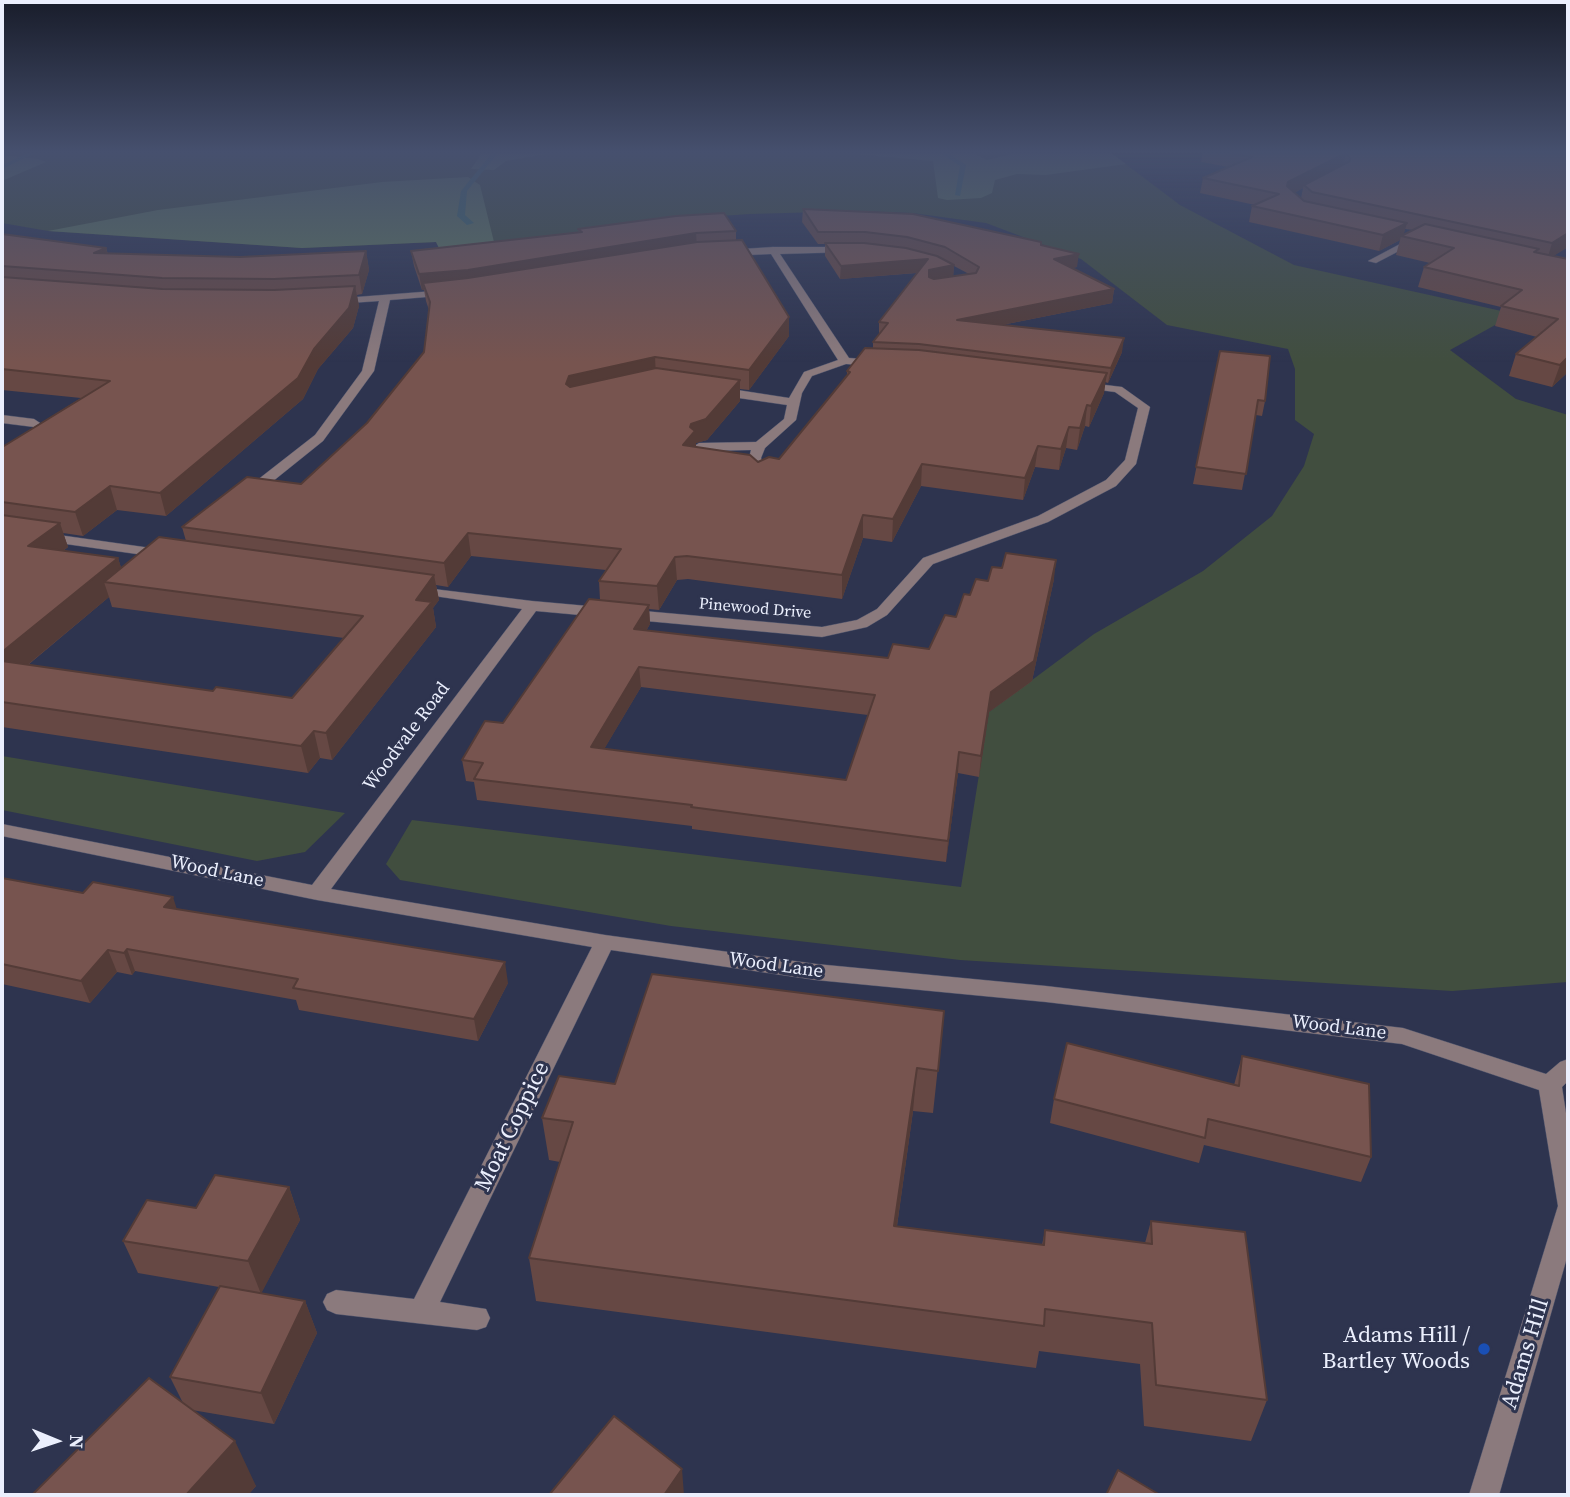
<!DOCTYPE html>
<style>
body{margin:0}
#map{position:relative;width:1570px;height:1497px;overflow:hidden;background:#2e344f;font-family:"Source Serif 4",serif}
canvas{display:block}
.frame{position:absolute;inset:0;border:4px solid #ebeffd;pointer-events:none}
.north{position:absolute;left:21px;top:1406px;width:70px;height:70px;-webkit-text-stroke:5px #2e344f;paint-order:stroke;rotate:92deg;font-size:19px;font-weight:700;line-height:28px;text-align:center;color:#ebeffd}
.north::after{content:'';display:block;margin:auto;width:24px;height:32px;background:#ebeffd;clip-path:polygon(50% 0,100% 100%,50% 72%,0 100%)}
</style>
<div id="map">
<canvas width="1570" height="1497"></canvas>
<div class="frame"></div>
<div class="north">N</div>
</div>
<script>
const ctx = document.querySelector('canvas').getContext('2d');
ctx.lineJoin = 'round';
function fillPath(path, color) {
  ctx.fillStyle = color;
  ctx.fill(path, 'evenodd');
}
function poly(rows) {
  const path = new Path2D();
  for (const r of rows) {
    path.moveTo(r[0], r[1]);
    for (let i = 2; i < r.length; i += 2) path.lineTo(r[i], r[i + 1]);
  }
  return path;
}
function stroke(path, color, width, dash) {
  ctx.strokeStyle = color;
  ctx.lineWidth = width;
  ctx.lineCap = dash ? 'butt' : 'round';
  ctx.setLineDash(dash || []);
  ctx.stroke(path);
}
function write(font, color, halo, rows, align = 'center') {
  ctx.font = font + ' "Source Serif 4",serif';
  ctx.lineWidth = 6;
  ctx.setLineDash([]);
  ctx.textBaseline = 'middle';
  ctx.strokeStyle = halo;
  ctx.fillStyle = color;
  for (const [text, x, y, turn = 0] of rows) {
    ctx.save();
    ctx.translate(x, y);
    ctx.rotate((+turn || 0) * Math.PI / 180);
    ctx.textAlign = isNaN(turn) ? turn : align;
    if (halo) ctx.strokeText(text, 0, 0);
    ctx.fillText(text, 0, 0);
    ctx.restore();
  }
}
const green = poly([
 [2,153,1111,153,1180,205,1294,265,1515,314,1450,350,1516,399,1568,415,1568,982,1452,991,960,960,671,926,400,880,386,864,412,820,961,887,989,712,1094,634,1203,571,1272,516,1304,466,1314,434,1295,420,1295,369,1288,349,1167,325,1081,259,986,223,912,213,858,211,750,214,677,219,440,250,436,242,302,248,48,231,2,223],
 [2,756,345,813,305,852,257,861,2,810]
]);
const forest = poly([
 [482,153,552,153,506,161,494,170,471,169],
 [844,153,973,153,987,160,1016,153,1111,153,1126,164,1046,175,1017,174,995,180,992,193,981,198,947,200,938,198,933,161],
 [2,155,38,159,46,162,2,181],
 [468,177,480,185,494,242,440,250,436,242,302,248,48,231,158,210,382,182]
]);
const stream = poly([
 [28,153,35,153,2,169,2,165,28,153],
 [492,153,498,153,467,191,465,215,474,223,467,225,457,216,461,191,492,153],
 [941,153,948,153,966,165,960,196,955,195,960,166,941,153]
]);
const minor = poly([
 [1417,235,1422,238,1420,240,1376,263,1368,261,1417,235],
 [773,247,853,247,855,249,850,252,780,254,849,358,876,360,882,363,876,366,846,364,812,376,802,393,796,420,765,448,761,458,767,478,760,482,753,478,749,458,751,450,699,451,693,447,699,443,756,442,784,419,787,405,718,395,712,391,718,387,789,398,804,372,838,360,771,254,727,256,722,253,727,250,773,247],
 [447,290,451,291,451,295,390,300,374,371,323,441,252,498,242,498,242,492,315,435,362,371,379,301,335,304,330,301,331,299,447,290],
 [1081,382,1122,387,1150,407,1136,464,1116,486,1048,522,933,564,887,615,867,627,822,637,536,611,331,889,605,935,816,964,1046,986,1403,1028,1546,1074,1560,1062,1568,1059,1568,1081,1562,1087,1568,1126,1568,1254,1499,1495,1469,1495,1558,1206,1539,1090,1402,1044,1046,1002,816,980,611,950,440,1302,486,1309,490,1318,486,1327,477,1330,336,1314,327,1310,323,1302,327,1294,336,1290,414,1299,592,947,317,900,2,836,2,824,312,885,522,609,414,593,407,589,409,586,532,601,822,627,857,620,877,609,923,558,1038,516,1106,480,1125,460,1138,408,1115,392,1077,387,1075,385,1081,382],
 [2,415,34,419,40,423,34,427,2,423,2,415],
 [2,527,165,550,172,554,165,558,2,535,2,527]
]);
const wall = poly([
 [1202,153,1568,153,1568,247,1553,256,1568,372,1552,387,1509,376,1516,354,1537,337,1495,326,1501,307,1418,287,1424,267,1430,263,1396,255,1400,240,1379,251,1249,222,1252,206,1255,205,1200,193,1203,178,1228,167,1201,162],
 [1303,188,1301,198,1294,193],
 [1405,229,1413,230,1403,235],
 [803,209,1041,245,1077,267,1072,268,1114,289,1112,303,1002,325,1122,352,1108,383,1105,382,1104,393,1089,427,1085,426,1077,450,1066,448,1059,470,1035,467,1023,500,921,486,892,542,863,538,842,599,688,579,677,580,659,610,649,609,650,624,646,631,888,658,929,649,956,617,970,595,988,581,1054,579,1032,681,989,712,979,777,958,773,946,862,692,829,692,826,477,800,474,782,466,781,462,760,503,723,600,600,599,581,606,570,471,556,448,587,436,585,439,600,433,608,436,627,332,760,320,758,308,773,2,727,2,446,4,446,81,398,2,390,2,234,106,248,108,254,240,257,366,251,369,270,362,294,357,295,359,306,353,328,318,369,303,399,166,516,117,510,83,536,63,533,68,547,63,551,118,558,121,568,186,541,182,527,301,484,367,423,424,352,429,310,426,301,424,290,422,290,414,266,411,251,579,233,578,229,736,231,736,241,789,317,789,336,749,390,740,389,740,401,707,440,696,443,696,447,758,462,779,459,847,375,847,371,873,348,873,342,879,335,879,322,917,273,840,279,825,256,825,244,818,244,802,222],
 [954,266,969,274,953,277],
 [109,597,112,607,344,638,292,698,213,691,28,665],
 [641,687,868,715,846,780,604,749],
 [1220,351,1265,401,1262,416,1256,415,1242,490,1193,484],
 [2,878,177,909,508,983,478,1041,299,1010,296,1000,135,971,132,975,117,972,90,1003,2,984],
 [944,1011,933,1113,913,1111,897,1226,1042,1245,1045,1230,1145,1243,1151,1221,1267,1400,1251,1441,1144,1426,1140,1364,1039,1351,1036,1368,536,1301,529,1258,560,1162,549,1160,542,1118,615,1084],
 [1242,1056,1371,1157,1361,1182,1204,1145,1199,1163,1050,1123,1054,1099,1234,1085],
 [289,1187,300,1220,261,1293,305,1301,317,1333,274,1424,192,1410,256,1486,248,1495,32,1495,183,1403,170,1377,219,1287,138,1273,123,1241,196,1208]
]);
const shadedWall = poly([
 [1346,153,1343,167,1304,185,1303,188,1285,198,1288,182],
 [1407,223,1403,237,1401,236,1400,240,1379,251,1383,235],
 [696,233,697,248,470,285,423,283,424,290,422,290,419,274],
 [1568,233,1568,247,1547,260,1552,243],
 [106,248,111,266,94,253],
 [366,251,369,270,362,294,359,275],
 [1079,254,1077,267,1052,272,1054,259],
 [928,259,927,272,840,279,841,266],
 [954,265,953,279,928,283,929,270],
 [355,286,359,306,353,328,318,369,303,399,166,516,160,493,314,349],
 [1114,289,1112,303,956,334,957,320],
 [789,317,789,336,749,390,749,370],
 [1124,338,1122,352,1108,383,1111,368],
 [655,357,656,377,570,396,566,384,569,376],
 [1568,357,1568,372,1552,387,1560,365],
 [1107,373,1104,393,1089,427,1091,406],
 [740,380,740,401,707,440,696,443,696,452,683,445,691,424],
 [1087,405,1085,426,1077,450,1080,428],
 [1069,427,1066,448,1059,470,1061,449],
 [1038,446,1035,467,1023,500,1025,478],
 [922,464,921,486,892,542,893,519],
 [110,486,117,510,83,536,75,512],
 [863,515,863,538,842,599,842,575],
 [60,523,68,547,37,570,28,546],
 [468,533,471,556,448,587,444,563],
 [675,557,677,580,659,610,657,586],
 [118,558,126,583,104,582,109,597,2,686,2,652],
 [1056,560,1054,579,1032,681,989,712,979,777,981,756,991,692],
 [434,575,439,600,433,608,436,627,332,760,326,733,416,600],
 [649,605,650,624,635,649,634,629],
 [639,667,641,687,593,768,591,747],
 [314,731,320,758,308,773,301,746],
 [959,752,958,773,946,862,948,841],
 [173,897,180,919,164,907],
 [127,949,135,971,132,975,124,953],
 [108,950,117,972,90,1003,81,981],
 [505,962,508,983,478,1041,474,1019],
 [917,1068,913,1111,891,1268,894,1226],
 [289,1187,300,1220,261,1294,248,1261],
 [305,1301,317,1333,274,1424,261,1393],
 [235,1441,256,1486,248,1495,186,1495],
 [682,1469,684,1495,664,1495]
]);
const building = poly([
 [1230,153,1568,153,1568,233,1552,243,1312,192,1304,185,1350,161,1350,158,1346,153,1288,182,1287,186,1304,201,1407,223,1383,235,1252,206,1279,194,1203,178,1252,157,1230,153],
 [803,209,913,214,1041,242,1041,245,1079,254,1054,259,1114,289,957,320,1124,338,1111,368,919,344,873,342,888,323,879,322,928,259,841,266,825,243,864,243,906,248,937,256,954,265,929,270,929,277,934,279,976,273,979,267,945,247,907,237,865,232,818,232,803,209],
 [724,213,736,231,696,233,468,270,419,274,411,251,582,232,578,229,676,216,724,213],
 [1425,224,1539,249,1534,252,1568,259,1568,357,1560,365,1516,354,1558,319,1501,306,1522,290,1424,267,1454,248,1401,236,1425,224],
 [2,234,106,248,94,253,240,257,366,251,359,275,274,279,162,278,2,266,2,234],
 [742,240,789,317,749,370,655,357,569,376,566,384,570,387,656,368,740,380,706,419,691,424,690,427,695,431,683,445,750,455,758,462,769,457,779,459,850,372,847,371,865,348,919,350,1107,373,1091,406,1087,405,1080,428,1069,427,1061,449,1038,446,1025,478,922,464,893,519,863,515,842,575,687,556,675,557,657,586,599,581,621,549,468,533,444,563,182,527,247,477,301,484,367,423,424,352,430,302,423,283,468,278,697,242,742,240],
 [2,277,162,289,274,290,355,286,349,308,314,349,298,378,160,493,110,486,75,512,2,502,2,446,4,446,110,381,2,369,2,277],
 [1220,351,1270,356,1265,401,1258,400,1246,474,1196,467,1220,351],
 [2,515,60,523,28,546,118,558,2,652,2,515],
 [159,537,434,575,416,600,432,602,326,733,314,731,301,746,2,702,2,661,213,691,216,687,292,698,363,616,104,582,159,537],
 [1006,553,1056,560,1034,661,991,692,981,756,959,752,948,841,691,807,692,805,474,779,483,763,462,760,485,721,503,723,589,599,649,605,634,629,888,658,893,644,929,649,945,615,956,617,964,594,970,595,976,579,988,581,992,567,1002,568,1006,553],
 [639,667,875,695,846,780,591,747,639,667],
 [2,878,83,893,93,882,173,897,164,907,505,962,474,1019,293,988,298,979,127,949,124,953,108,950,81,981,2,964,2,878],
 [652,974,944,1011,938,1071,917,1068,894,1226,1044,1245,1045,1230,1152,1244,1151,1221,1245,1232,1267,1400,1156,1385,1152,1323,1045,1309,1044,1326,529,1258,573,1122,542,1118,559,1076,615,1084,652,974],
 [1067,1043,1239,1086,1242,1056,1369,1084,1371,1157,1208,1119,1205,1138,1054,1099,1067,1043],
 [215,1175,289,1187,248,1261,123,1241,147,1200,196,1208,215,1175],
 [220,1286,305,1301,261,1393,170,1377,220,1286],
 [149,1378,235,1441,186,1495,32,1495,149,1378],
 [614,1416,682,1469,664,1495,549,1495,614,1416],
 [1118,1470,1160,1495,1106,1495,1118,1470]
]);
const markers = [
 [1484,1349,7,"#1a4fb4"]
];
const farStreetnames = [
 ["Pinewood Drive",755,609,5]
];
const streetNames = [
 ["Woodvale Road",407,737,-53],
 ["Wood Lane",217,872,12],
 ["Wood Lane",776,966,8],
 ["Wood Lane",1339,1028,7]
];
const nearStreetnames = [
 ["Moat Coppice",513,1127,-64],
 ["Adams Hill",1526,1354,-73]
];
const nearPoinames = [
 ["Adams Hill /",1470,1336],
 ["Bartley Woods",1470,1362]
];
fillPath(green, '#414e3f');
fillPath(forest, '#5e755b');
fillPath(stream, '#3b6768');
stroke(minor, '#4c526b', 1);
fillPath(minor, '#8b7a7d');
fillPath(wall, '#664844');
fillPath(shadedWall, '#533b37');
fillPath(building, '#77544f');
stroke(building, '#533b37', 2);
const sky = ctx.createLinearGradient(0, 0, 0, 362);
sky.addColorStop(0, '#191d2b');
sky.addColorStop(0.42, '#46506e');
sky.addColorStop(1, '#46506e00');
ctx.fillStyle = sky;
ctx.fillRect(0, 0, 1570, 362);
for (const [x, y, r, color] of markers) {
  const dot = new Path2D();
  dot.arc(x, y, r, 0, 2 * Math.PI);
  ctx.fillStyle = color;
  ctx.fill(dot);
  stroke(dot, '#2e344f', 2.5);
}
write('16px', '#ebeffd', '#2e344f', farStreetnames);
write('19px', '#ebeffd', '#2e344f', streetNames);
write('23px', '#ebeffd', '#2e344f', nearStreetnames);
write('23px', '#ebeffd', '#2e344f', nearPoinames, 'right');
</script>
